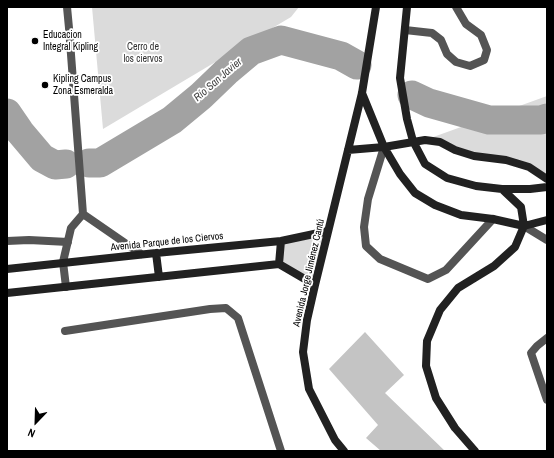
<!DOCTYPE html>
<meta charset="utf-8">
<style>
body{margin:0}
#map{position:relative;width:554px;height:458px;overflow:hidden;background:#fff;font-family:"Archivo Narrow",sans-serif}
canvas{display:block}
.frame{position:absolute;inset:0;border:8px solid #000;pointer-events:none}
.north{position:absolute;left:16px;top:402px;width:40px;height:40px;-webkit-text-stroke:3px #fff;paint-order:stroke;rotate:203deg;font-size:11px;font-weight:700;line-height:16px;text-align:center;color:#000}
.north::after{content:'';display:block;margin:auto;width:14px;height:18px;background:#000;clip-path:polygon(50% 0,100% 100%,50% 72%,0 100%)}
</style>
<div id="map">
<canvas width="554" height="458"></canvas>
<div class="frame"></div>
<div class="north">N</div>
</div>
<script>
const ctx = document.querySelector('canvas').getContext('2d');
ctx.lineJoin = 'round';
function fillPath(path, color) {
  ctx.fillStyle = color;
  ctx.fill(path, 'evenodd');
}
function poly(rows) {
  const path = new Path2D();
  for (const r of rows) {
    path.moveTo(r[0], r[1]);
    for (let i = 2; i < r.length; i += 2) path.lineTo(r[i], r[i + 1]);
  }
  return path;
}
function stroke(path, color, width, dash) {
  ctx.strokeStyle = color;
  ctx.lineWidth = width;
  ctx.lineCap = dash ? 'butt' : 'round';
  ctx.setLineDash(dash || []);
  ctx.stroke(path);
}
function write(font, color, halo, rows, align = 'center') {
  ctx.font = font + ' "Archivo Narrow",sans-serif';
  ctx.lineWidth = 3.5;
  ctx.setLineDash([]);
  ctx.textBaseline = 'middle';
  ctx.strokeStyle = halo;
  ctx.fillStyle = color;
  for (const [text, x, y, turn = 0] of rows) {
    ctx.save();
    ctx.translate(x, y);
    ctx.rotate((+turn || 0) * Math.PI / 180);
    ctx.textAlign = isNaN(turn) ? turn : align;
    if (halo) ctx.strokeText(text, 0, 0);
    ctx.fillText(text, 0, 0);
    ctx.restore();
  }
}
const green = poly([
 [92,7,299,7,291,17,103,129],
 [547,96,547,178,529,166,425,140],
 [328,231,315,285,279,264,281,241]
]);
const river = poly([
 [412,95,429,103,489,120,541,120,547,118],
 [7,113,20,132,42,158,55,165,66,164],
 [89,163,100,163,172,120,201,96,226,72,251,51,281,40,341,56,357,65]
]);
const building = poly([
 [365,332,404,375,385,393,445,451,381,451,366,438,378,425,329,369]
]);
const lane = poly([
 [384,147,368,199,364,227,366,246,380,259,428,279,446,270,493,219],
 [83,214,141,254],
 [7,241,29,240,68,242],
 [66,287,63,262,71,228,83,214,69,28,67,7],
 [65,331,210,309,226,308,238,318,281,451]
]);
const street = poly([
 [405,30,432,33,441,40,447,54,456,62,470,66,484,60,487,50,481,35,466,24,456,7],
 [524,226,547,240],
 [547,338,537,346,531,353,547,400]
]);
const secondary = poly([
 [407,7,400,78,407,119,413,141,425,164,447,178,476,186,502,189,521,207,524,226],
 [362,93,384,147,400,174,415,193,435,205,461,215,493,219,524,226,547,220],
 [348,150,384,147,425,140,440,142,455,150,474,156,506,160,529,167,547,179],
 [502,189,530,189,547,187],
 [156,253,159,277],
 [279,264,281,241],
 [7,269,156,253,281,241,328,231],
 [7,293,279,264,315,285],
 [344,451,335,440,309,389,303,352,307,320,315,285,362,93,376,7],
 [475,451,455,428,436,398,426,366,427,341,440,310,458,288,494,266,515,247,524,226]
]);
const markers = [
 [35,41,4,"#000"],
 [45,85,4,"#000"]
];
const poiNames = [
 ["Educacion",43,35],
 ["Integral Kipling",43,47],
 ["Kipling Campus",53,79],
 ["Zona Esmeralda",53,91]
];
const parkNames = [
 ["Cerro de",143,47],
 ["los ciervos",143,59]
];
const streetNames = [
 ["Avenida Parque de los Ciervos",167,242,-6],
 ["Avenida Jorge Jiménez Cantú",309,273,-77]
];
const waterNames = [
 ["Río San Javier",218,80,-41]
];
fillPath(green, '#dbdbdb');
stroke(river, '#a2a2a2', 29);
fillPath(building, '#c4c4c4');
stroke(lane, '#545454', 8);
stroke(street, '#545454', 8);
stroke(secondary, '#212121', 8);
for (const [x, y, r, color] of markers) {
  const dot = new Path2D();
  dot.arc(x, y, r, 0, 2 * Math.PI);
  ctx.fillStyle = color;
  ctx.fill(dot);
  stroke(dot, '#fff', 1.5);
}
write('10px', '#000', '#fff', poiNames, 'left');
write('10px', '#323232', '#fff', parkNames);
write('10px', '#000', '#fff', streetNames);
write('italic 11px', '#434343', '#fff', waterNames);
</script>
